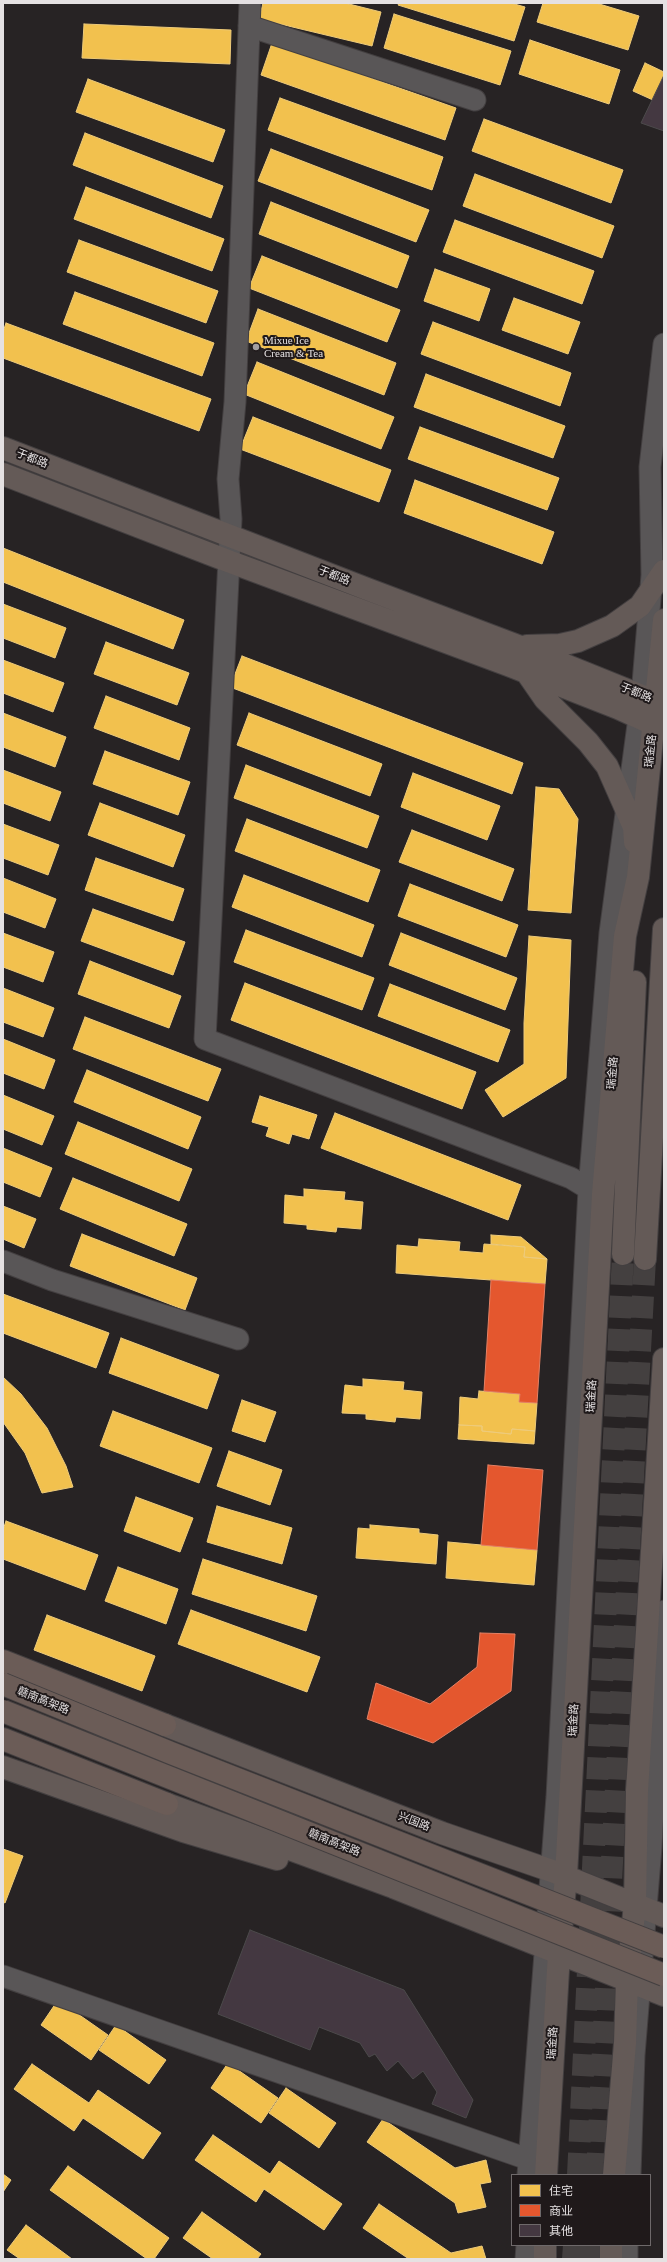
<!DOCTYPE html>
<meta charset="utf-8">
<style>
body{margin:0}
#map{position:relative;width:667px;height:2262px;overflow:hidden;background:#272324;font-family:"Times New Roman","Noto Sans SC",serif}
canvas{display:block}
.frame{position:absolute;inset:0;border:4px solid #e5e1e2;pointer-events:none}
.legend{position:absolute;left:511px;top:2174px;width:140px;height:72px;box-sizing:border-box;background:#1f191a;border:1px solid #6e696a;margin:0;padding:5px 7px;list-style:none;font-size:12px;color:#e5e1e2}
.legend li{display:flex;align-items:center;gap:8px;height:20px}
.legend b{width:20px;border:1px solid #6e696a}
</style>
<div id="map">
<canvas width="667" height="2262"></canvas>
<div class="frame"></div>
<ul class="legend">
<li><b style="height:11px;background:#f2c14e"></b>住宅</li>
<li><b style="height:11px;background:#e4572e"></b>商业</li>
<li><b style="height:11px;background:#443841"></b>其他</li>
</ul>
</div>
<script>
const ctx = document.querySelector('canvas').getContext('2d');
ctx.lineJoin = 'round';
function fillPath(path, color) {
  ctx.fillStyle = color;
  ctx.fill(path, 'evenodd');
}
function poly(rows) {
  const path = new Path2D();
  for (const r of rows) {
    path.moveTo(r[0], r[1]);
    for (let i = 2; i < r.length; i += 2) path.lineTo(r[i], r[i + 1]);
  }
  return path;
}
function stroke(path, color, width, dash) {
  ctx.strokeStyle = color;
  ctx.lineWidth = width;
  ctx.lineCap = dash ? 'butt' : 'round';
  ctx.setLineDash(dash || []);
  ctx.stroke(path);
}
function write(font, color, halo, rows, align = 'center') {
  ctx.font = font + ' "Times New Roman","Noto Sans SC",serif';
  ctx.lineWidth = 4;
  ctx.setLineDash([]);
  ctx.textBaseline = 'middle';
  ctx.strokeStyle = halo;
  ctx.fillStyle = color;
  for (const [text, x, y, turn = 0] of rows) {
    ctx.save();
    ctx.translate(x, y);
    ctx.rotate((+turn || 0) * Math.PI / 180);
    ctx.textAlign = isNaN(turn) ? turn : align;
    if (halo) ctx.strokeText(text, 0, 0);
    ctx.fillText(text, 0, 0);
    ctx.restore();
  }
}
const homes = poly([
 [263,3,345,3,381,12,372,46,259,19,263,3],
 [399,3,511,3,525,7,514,41,398,5,399,3],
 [543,3,596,3,639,16,628,50,537,22,543,3],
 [394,14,511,51,500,85,384,48,394,14],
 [84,24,231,30,230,64,82,58,84,24],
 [530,40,620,70,609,104,519,74,530,40],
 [272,43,456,108,445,140,261,75,272,43],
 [645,63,664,72,664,105,633,91,645,63],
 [88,79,225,130,213,162,76,112,88,79],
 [280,98,443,157,432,190,268,130,280,98],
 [484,119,623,170,611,203,472,151,484,119],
 [85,133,223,186,211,218,73,165,85,133],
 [271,149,429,210,416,242,258,181,271,149],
 [475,174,614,226,602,258,463,206,475,174],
 [86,187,224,239,212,271,74,219,86,187],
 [271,202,409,256,397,288,259,234,271,202],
 [455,220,594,271,582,304,443,252,455,220],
 [79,240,218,291,206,323,67,272,79,240],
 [262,256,400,310,387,342,249,288,262,256],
 [435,269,490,289,479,321,424,301,435,269],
 [75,292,214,343,202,376,63,324,75,292],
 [514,298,580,322,568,354,502,330,514,298],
 [258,309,396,363,384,395,246,341,258,309],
 [433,322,571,373,560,406,421,354,433,322],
 [6,323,211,399,199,431,3,358,3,332,6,323],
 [257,362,394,417,381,449,244,394,257,362],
 [426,374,565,426,553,458,414,407,426,374],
 [253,417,391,470,379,502,240,449,253,417],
 [420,427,559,478,547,510,408,459,420,427],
 [415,480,554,532,542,564,404,513,415,480],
 [3,548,184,620,173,649,3,582,3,548],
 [3,604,66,628,55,658,3,638,3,604],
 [106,642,189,673,177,705,94,674,106,642],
 [242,656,523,763,512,794,230,687,242,656],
 [3,660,64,683,53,712,3,693,3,660],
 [106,696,190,728,179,760,94,728,106,696],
 [3,713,66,737,55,767,3,747,3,713],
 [249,713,382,764,370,796,237,745,249,713],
 [105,751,190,782,178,815,93,784,105,751],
 [246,765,379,816,367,848,234,798,246,765],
 [3,770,61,792,50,821,3,803,3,770],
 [413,773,500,806,487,840,401,807,413,773],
 [536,787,559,789,578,819,571,913,528,910,536,787],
 [100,803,185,835,173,867,88,835,100,803],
 [247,819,380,870,368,902,235,851,247,819],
 [3,824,59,845,48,875,3,858,3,824],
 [412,830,514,869,502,901,399,862,412,830],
 [96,858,184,889,173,921,85,890,96,858],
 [244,875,374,925,362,957,232,907,244,875],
 [3,878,56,899,45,928,3,912,3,878],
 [410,884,518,925,506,957,398,916,410,884],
 [93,909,185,942,173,975,81,941,93,909],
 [246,930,374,978,362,1010,234,962,246,930],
 [3,933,54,952,43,982,3,967,3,933],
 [401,933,517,978,505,1010,389,965,401,933],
 [529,936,571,940,566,1078,503,1117,485,1090,524,1064,524,1023,529,936],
 [90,961,181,996,169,1028,78,994,90,961],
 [245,983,476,1072,462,1109,231,1020,245,983],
 [390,984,510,1030,498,1062,378,1016,390,984],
 [3,988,54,1008,43,1037,3,1022,3,988],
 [85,1017,221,1069,208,1101,73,1049,85,1017],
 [3,1039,55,1060,44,1089,3,1073,3,1039],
 [87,1070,201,1117,188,1149,74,1102,87,1070],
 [3,1095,54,1116,42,1145,3,1129,3,1095],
 [260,1096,317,1115,309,1139,292,1134,289,1144,266,1136,269,1127,252,1122,260,1096],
 [335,1113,521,1185,508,1220,321,1148,335,1113],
 [78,1122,192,1169,179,1201,65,1154,78,1122],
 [3,1148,52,1168,40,1197,3,1182,3,1148],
 [73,1178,187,1224,174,1256,60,1209,73,1178],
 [304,1189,345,1192,344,1200,363,1202,361,1229,337,1227,336,1232,307,1229,307,1225,284,1223,285,1195,304,1197,304,1189],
 [3,1206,36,1219,24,1248,3,1239,3,1206],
 [82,1234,197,1278,185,1310,70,1266,82,1234],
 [491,1235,521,1237,547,1259,524,1257,525,1247,491,1244,491,1235],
 [419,1239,460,1242,459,1251,483,1253,484,1244,525,1247,524,1257,547,1259,545,1284,396,1273,397,1245,418,1247,419,1239],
 [3,1294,109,1333,96,1368,3,1333,3,1294],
 [121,1338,219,1375,207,1409,109,1373,121,1338],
 [3,1377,21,1394,47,1428,66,1466,73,1487,42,1493,25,1453,3,1422,3,1377],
 [363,1379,404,1382,403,1390,422,1392,420,1419,396,1417,395,1422,366,1419,366,1414,342,1413,345,1385,363,1387,363,1379],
 [479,1391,520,1394,519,1402,537,1403,535,1431,512,1429,511,1434,482,1431,482,1426,459,1425,460,1397,478,1399,479,1391],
 [242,1400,276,1412,265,1442,232,1431,242,1400],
 [113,1411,212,1448,199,1483,100,1446,113,1411],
 [459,1425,482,1426,482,1431,511,1434,512,1429,535,1431,534,1444,458,1439,459,1425],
 [229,1451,282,1470,270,1505,217,1486,229,1451],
 [136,1497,193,1518,180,1552,124,1531,136,1497],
 [217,1506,292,1528,282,1564,207,1542,217,1506],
 [6,1521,98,1555,85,1590,3,1559,3,1530,6,1521],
 [370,1525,419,1529,419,1533,438,1535,436,1564,356,1558,358,1528,370,1529,370,1525],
 [448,1542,537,1550,534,1585,446,1578,448,1542],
 [203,1559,317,1596,306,1631,192,1594,203,1559],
 [118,1567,178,1589,166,1624,105,1601,118,1567],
 [191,1610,320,1657,307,1692,178,1644,191,1610],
 [47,1615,155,1656,142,1691,34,1650,47,1615],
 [3,1849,23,1856,5,1903,3,1902,3,1849],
 [58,2000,108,2035,91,2060,41,2025,58,2000],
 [116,2025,166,2060,149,2084,99,2050,116,2025],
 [228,2063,278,2098,261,2123,211,2088,228,2063],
 [32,2064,89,2103,98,2090,161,2133,143,2159,83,2118,74,2131,14,2089,32,2064],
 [286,2088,336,2123,319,2148,269,2113,286,2088],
 [383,2119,455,2168,486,2160,491,2182,480,2184,486,2207,458,2213,455,2203,367,2142,383,2119],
 [213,2135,270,2174,279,2161,342,2204,324,2230,264,2189,256,2202,195,2160,213,2135],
 [68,2166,169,2238,154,2259,147,2259,50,2190,68,2166],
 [3,2174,11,2180,3,2192,3,2174],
 [379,2204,451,2253,482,2246,486,2259,409,2259,363,2228,379,2204],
 [202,2212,261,2254,257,2259,213,2259,183,2238,202,2212],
 [26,2225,72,2259,20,2259,7,2250,26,2225]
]);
const shops = poly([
 [491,1280,545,1284,537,1403,519,1402,520,1394,484,1391,491,1280],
 [488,1465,543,1470,537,1550,481,1545,488,1465],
 [480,1633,515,1634,511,1691,433,1743,367,1719,376,1683,430,1704,477,1667,480,1633]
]);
const building = poly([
 [664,75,664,131,641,123,664,75],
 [250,1930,404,1990,473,2100,466,2118,432,2104,437,2092,423,2071,413,2079,398,2061,387,2071,375,2054,369,2057,360,2043,319,2027,310,2050,218,2014,250,1930]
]);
const majorTunnel = poly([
 [578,2175,623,1254],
 [597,2175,613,1842,645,1259],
 [573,2259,574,2245],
 [594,2259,594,2245]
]);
const minor = poly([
 [250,3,235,402,228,479,231,519,205,1039,571,1178,589,1189,601,1193],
 [249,26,475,100],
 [3,1261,52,1280,238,1339],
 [3,1976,542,2164],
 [528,2175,557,1797,589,1189,610,933,642,695,652,575,650,467,664,344],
 [630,2175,634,2055,651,1847,664,1611],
 [526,2259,527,2245],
 [627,2259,627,2245]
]);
const major = poly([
 [3,448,367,589,518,646,664,705],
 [3,474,228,561,508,665,618,708,664,729],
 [527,646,560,645,578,641,612,626,640,606,664,571],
 [527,673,545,699,588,742,607,766,634,827,635,842],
 [623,1254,635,982],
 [645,1259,664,929],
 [165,1725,442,1833,552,1871,664,1916],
 [3,1767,183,1831,277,1859],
 [167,1804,393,1887,664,1995],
 [546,2175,559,1953,566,1876,603,1194,625,936,638,877,664,620],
 [614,2175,625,2043,627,1981,635,1904,637,1791,664,1359],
 [545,2259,545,2245],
 [611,2259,611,2245]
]);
const highway = poly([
 [3,1661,165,1725],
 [3,1739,167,1804]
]);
const highwayBridge = poly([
 [3,1684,171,1753,664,1947],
 [3,1711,664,1975]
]);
const markers = [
 [256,347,4,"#a29ea0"]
];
const poiNames = [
 ["Mixue Ice",264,341],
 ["Cream & Tea",264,354]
];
const streetNames = [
 ["于都路",32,459,21],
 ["于都路",334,576,21],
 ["于都路",636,693,22],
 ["瑞金路",651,751,-84],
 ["瑞金路",613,1073,-85],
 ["瑞金路",592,1396,-87],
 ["赣南高架路",43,1701,22],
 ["瑞金路",574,1720,-87],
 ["兴国路",414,1822,21],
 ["赣南高架路",334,1843,22],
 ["瑞金路",553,2043,-86]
];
fillPath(homes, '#f2c14e');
stroke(homes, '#eecb7a', 1);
fillPath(shops, '#e4572e');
stroke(shops, '#e48064', 1);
fillPath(building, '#443841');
stroke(building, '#4c4a4b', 1);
stroke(majorTunnel, '#444040', 22, [22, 11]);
stroke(minor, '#433f40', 23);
stroke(major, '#433f40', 24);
stroke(highway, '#433f40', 24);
stroke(minor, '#595657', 21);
stroke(major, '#645a57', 22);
stroke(highway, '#6b5c57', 22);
stroke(highwayBridge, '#433f40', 24, []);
stroke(highwayBridge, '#6b5c57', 22);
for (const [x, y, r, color] of markers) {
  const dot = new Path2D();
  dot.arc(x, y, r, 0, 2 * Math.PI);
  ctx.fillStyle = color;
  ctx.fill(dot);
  stroke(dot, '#1f191a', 1.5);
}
write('11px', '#e5e1e2', '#1f191a', poiNames, 'left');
write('11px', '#e5e1e2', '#1f191a', streetNames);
</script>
